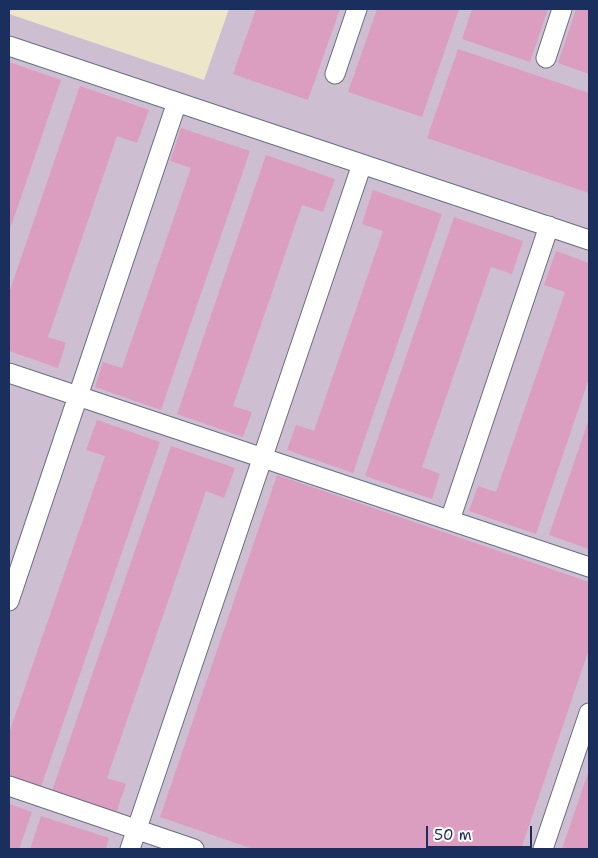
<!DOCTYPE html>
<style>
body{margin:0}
#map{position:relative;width:598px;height:858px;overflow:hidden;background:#eee6c9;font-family:"Shantell Sans",sans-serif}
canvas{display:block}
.frame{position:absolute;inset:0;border:10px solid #1b2f5e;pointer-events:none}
.scale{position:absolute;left:426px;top:826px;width:106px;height:22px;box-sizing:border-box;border:2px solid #1b2f5e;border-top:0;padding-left:6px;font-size:15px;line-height:18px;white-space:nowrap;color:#1b2f5e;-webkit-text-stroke:4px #fdfcf7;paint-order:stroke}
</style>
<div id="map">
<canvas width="598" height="858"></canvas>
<div class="frame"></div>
<div class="scale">50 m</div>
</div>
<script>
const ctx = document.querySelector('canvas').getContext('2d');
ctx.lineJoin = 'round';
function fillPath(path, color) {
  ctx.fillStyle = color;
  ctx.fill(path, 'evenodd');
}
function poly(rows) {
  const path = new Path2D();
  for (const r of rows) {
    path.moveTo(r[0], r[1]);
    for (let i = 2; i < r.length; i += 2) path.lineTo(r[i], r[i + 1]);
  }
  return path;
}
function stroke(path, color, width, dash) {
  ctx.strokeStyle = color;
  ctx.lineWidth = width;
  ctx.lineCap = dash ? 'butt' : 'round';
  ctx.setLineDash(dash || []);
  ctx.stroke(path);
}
const industrial = poly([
 [229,9,589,9,589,849,9,849,9,14,204,80]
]);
const building = poly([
 [256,9,340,9,308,100,233,74],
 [377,9,459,9,422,117,348,92],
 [472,9,548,9,530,62,462,39],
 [576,9,589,9,589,74,558,63],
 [458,49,589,93,589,193,427,138],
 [9,62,61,80,9,232],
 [80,86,149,110,137,143,117,136,48,337,66,343,58,368,9,351,9,293],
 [181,128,250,151,161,410,95,387,103,362,122,368,191,168,170,161],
 [266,155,335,179,323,212,302,205,233,406,252,412,243,437,177,414],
 [373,190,442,214,353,473,287,450,296,425,314,431,383,231,362,224],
 [454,217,523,241,512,274,491,267,422,467,440,474,432,499,365,476],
 [556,251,589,263,589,378,536,534,469,511,478,486,496,492,565,292,544,285],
 [589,419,589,549,549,535],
 [97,420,160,442,41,787,9,776,9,733,105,456,86,450],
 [171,446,235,468,224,498,206,491,107,778,126,784,116,813,52,791],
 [277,475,589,582,589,649,521,849,253,849,160,817],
 [589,770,589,849,562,849],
 [9,804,32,812,19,849,9,849],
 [41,816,109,838,106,849,30,849]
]);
const minor = poly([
 [9,46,589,240],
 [546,58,562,9],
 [335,74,357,9],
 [9,373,589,567],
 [450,520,549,226],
 [9,601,177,102],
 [9,786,194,849],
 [130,849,362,164],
 [543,849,589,713]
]);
fillPath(industrial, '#cebed1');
fillPath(building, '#db9ec1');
stroke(minor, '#656f83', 21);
stroke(minor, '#fff', 19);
</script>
